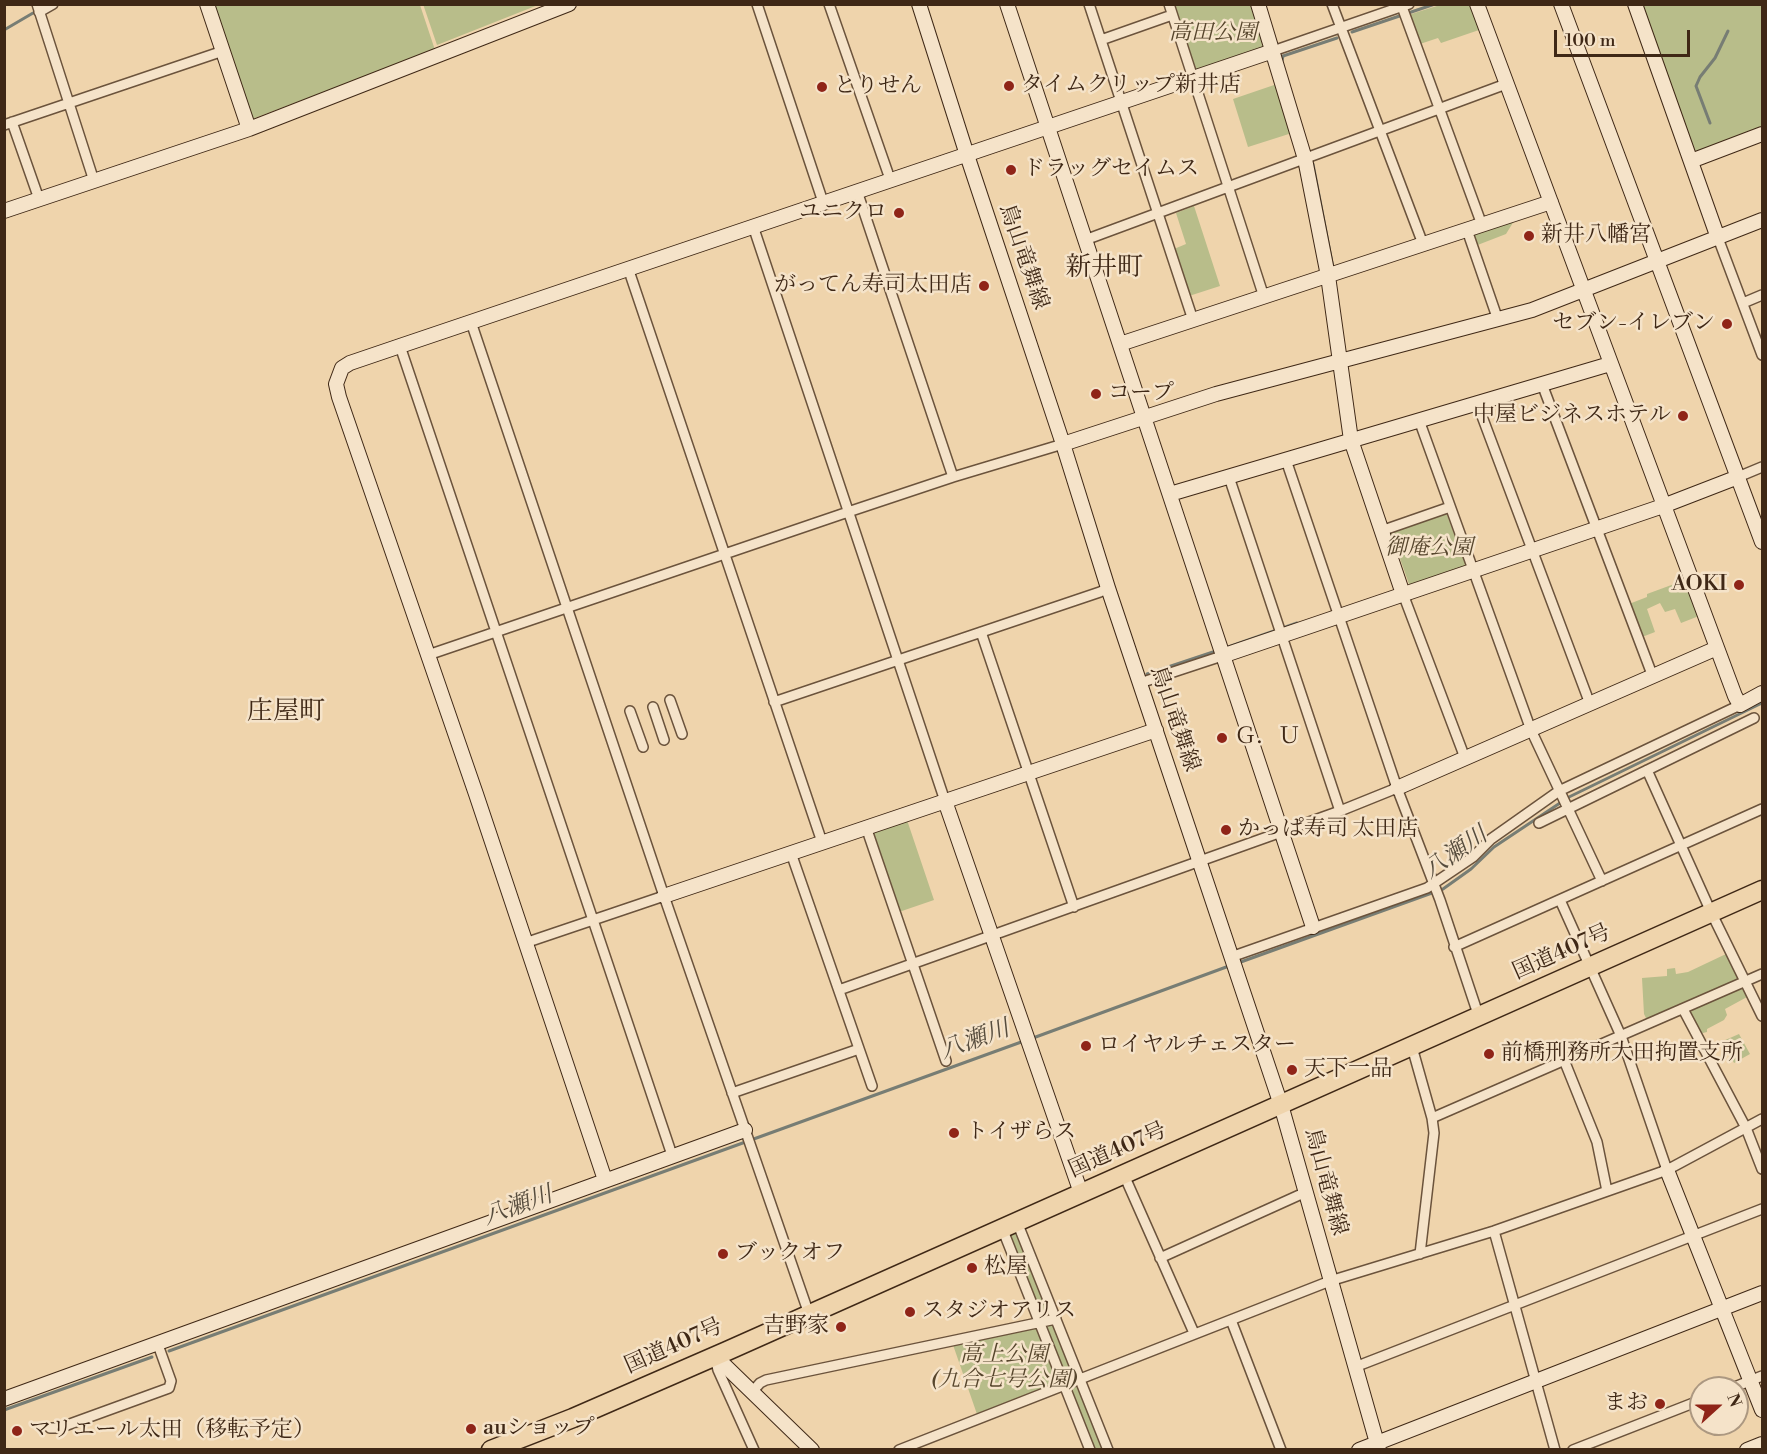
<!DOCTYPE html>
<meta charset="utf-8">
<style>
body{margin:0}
#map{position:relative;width:1767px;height:1454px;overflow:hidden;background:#efd4ac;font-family:"Libre Bodoni",serif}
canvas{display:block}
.frame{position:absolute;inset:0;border:6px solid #3f2816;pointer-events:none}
.north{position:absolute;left:1689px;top:1376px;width:60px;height:60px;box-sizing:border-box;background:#f5e3c9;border:2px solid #ac9881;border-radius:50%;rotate:69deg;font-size:16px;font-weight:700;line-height:24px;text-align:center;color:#3f2816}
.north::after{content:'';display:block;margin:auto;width:21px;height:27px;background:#8f2418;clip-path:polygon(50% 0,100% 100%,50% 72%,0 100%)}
.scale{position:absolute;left:1554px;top:30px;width:136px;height:27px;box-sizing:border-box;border:3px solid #3f2816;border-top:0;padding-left:8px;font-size:18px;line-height:21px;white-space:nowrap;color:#3f2816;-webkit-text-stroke:4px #f5e3c9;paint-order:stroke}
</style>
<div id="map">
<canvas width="1767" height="1454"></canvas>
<div class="frame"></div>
<div class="north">N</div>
<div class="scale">100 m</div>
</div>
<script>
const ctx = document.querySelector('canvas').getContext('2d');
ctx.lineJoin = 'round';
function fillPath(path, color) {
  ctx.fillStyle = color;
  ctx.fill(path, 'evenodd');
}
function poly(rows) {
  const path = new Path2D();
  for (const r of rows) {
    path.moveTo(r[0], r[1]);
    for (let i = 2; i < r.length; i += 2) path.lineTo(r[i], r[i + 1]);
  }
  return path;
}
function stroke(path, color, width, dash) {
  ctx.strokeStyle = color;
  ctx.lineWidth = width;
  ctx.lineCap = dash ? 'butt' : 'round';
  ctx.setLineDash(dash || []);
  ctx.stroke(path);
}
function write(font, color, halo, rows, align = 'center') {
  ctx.font = font + ' "Libre Bodoni","Noto Serif JP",serif';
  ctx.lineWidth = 5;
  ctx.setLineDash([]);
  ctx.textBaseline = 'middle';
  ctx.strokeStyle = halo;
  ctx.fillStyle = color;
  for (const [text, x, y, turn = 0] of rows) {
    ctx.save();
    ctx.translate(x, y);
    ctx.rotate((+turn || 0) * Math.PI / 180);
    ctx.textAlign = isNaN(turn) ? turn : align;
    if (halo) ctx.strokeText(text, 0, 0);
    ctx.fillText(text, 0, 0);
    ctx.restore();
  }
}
const green = poly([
 [423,4,538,4,538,5,437,45],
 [215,5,420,5,435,50,252,119],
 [1172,5,1252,5,1264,42,1262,49,1198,71,1193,68],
 [1440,5,1470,5,1479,30,1441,43,1438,38,1420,44,1408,15],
 [1641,5,1762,5,1762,128,1697,154,1693,152],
 [1277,84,1292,133,1248,147,1233,99],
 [1194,206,1220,286,1189,296,1174,249,1186,244,1176,213],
 [1514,221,1506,234,1475,246,1472,238,1474,235],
 [1443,514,1447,515,1465,564,1464,567,1410,587,1391,533],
 [1685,580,1699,616,1681,623,1675,609,1665,612,1660,603,1647,609,1655,632,1642,637,1629,604,1647,597,1647,594],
 [907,820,934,900,899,912,872,832],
 [1726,954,1738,978,1736,981,1647,1020,1644,1014,1642,978,1667,976,1667,969,1675,968,1676,974,1688,972],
 [1739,988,1742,988,1747,997,1725,1009,1727,1015,1724,1020,1707,1029,1707,1032,1703,1033,1700,1032,1690,1015,1692,1010],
 [1739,1034,1750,1054,1734,1063,1723,1041],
 [1017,1222,1107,1449,1089,1449,1064,1385,979,1420,952,1342,1039,1323,1002,1228]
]);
const stream = poly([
 [4,30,33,13],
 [1352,32,1435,4],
 [1282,61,1283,56,1337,38],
 [1710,123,1696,86,1700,77,1715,58,1728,31],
 [1313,164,1333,268],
 [1228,647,1297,623],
 [1147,674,1213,652],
 [1238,963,1443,889,1471,869,1494,847,1569,797,1762,703],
 [1033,1038,1229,966],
 [169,1351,1024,1041],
 [4,1410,152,1357]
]);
const street = poly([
 [37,4,94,181],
 [757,4,823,202],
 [829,4,890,179],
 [1089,4,1193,320],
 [1169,4,1264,297],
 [1332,4,1423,244],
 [1401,4,1482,225],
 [39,12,53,4],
 [1101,40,1172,15],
 [1273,51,1409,4],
 [12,122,39,199],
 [4,125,223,51],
 [857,191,953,477],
 [753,226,945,801],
 [1467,230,1498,320],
 [1718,238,1762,355],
 [1085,240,1506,84],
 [628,268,822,842],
 [1743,303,1762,295],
 [471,322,664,896,809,1314],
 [400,346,672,1155],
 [1542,384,1653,677],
 [1477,403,1590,704],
 [1419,420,1531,730,1602,881],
 [1286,460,1397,788,1440,900,1479,1017],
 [1229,477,1340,811],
 [1738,477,1762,467],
 [1381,531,1450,507],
 [1403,594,1465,758],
 [981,632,1074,907],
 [428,655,848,512,953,477,1063,444],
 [1140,683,1222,656],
 [670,700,682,734],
 [774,702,1100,592,1108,588],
 [653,707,664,740],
 [630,711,643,747],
 [1647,770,1711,912,1762,1016],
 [1539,823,1754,718],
 [866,827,946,1061],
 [791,853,872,1086],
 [1560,900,1621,1036,1667,1170],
 [525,943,664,896],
 [1454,947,1762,809],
 [1231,957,1427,888,1473,857,1491,839,1559,791,1740,705],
 [839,990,1340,811,1397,788],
 [1683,1009,1746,1128,1762,1169],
 [1412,1047,1432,1118,1434,1133,1420,1254],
 [1564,1060,1597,1142,1607,1191],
 [732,1093,859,1049],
 [1432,1118,1762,974],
 [1124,1175,1194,1333],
 [1017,1222,1108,1450],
 [1002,1228,1090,1450],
 [1494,1231,1555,1450],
 [1160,1258,1306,1192],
 [1231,1320,1281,1450],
 [715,1358,718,1370,754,1450],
 [1355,1367,1762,1209],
 [1732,1388,1762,1376],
 [753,1391,760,1383,766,1380,1056,1319],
 [50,1428,59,1428,169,1388,171,1381,157,1342],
 [899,1450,1330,1281,1494,1231,1667,1170,1762,1119],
 [1573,1450,1701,1400]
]);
const secondary = poly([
 [207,4,249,129],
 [919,4,967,155,1063,444,1108,588,1281,1105,1379,1450],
 [1007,4,1313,927],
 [1258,4,1305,159,1328,276,1351,440,1403,594],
 [1477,4,1735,696,1740,705,1762,693],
 [1561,4,1762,542],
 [1635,4,1718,238],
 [1691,161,1762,134],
 [4,211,249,129,569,4],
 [1120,344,1551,202],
 [1063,444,1216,394,1532,310,1762,220],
 [1170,494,1610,364],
 [1222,656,1663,506,1738,477],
 [1397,788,1717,648],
 [945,801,1081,1193],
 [664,896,1156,730],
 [1667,1170,1762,1410],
 [605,1180,476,794,339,397,336,384,342,368,350,363,400,346,1273,51],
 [715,1356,812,1450],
 [4,1399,745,1130],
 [1359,1450,1762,1293],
 [1747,1450,1762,1444]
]);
const highway = poly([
 [491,1450,573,1418,727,1351,1762,890]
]);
const markers = [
 [1009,86,6,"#8f2418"],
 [822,87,6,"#8f2418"],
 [1011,170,6,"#8f2418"],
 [899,213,6,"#8f2418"],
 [1529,236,6,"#8f2418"],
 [984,286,6,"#8f2418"],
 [1727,324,6,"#8f2418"],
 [1096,394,6,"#8f2418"],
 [1683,416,6,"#8f2418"],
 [1739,585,6,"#8f2418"],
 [1222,738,6,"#8f2418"],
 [1226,830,6,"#8f2418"],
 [1086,1046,6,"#8f2418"],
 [1489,1054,6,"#8f2418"],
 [1292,1070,6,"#8f2418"],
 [954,1133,6,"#8f2418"],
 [723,1254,6,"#8f2418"],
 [972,1268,6,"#8f2418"],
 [910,1312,6,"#8f2418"],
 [841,1327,6,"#8f2418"],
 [1660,1404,6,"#8f2418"],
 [471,1429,6,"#8f2418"],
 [17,1431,6,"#8f2418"]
];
const parkNames = [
 ["高田公園",1213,34],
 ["御庵公園",1429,549],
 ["高上公園",1004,1356],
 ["(九合七号公園)",1004,1381]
];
const poiNames = [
 ["タイムクリップ新井店",1021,86],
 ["とりせん",834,87],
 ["ドラッグセイムス",1023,170],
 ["ユニクロ",887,213,"right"],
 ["新井八幡宮",1541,236],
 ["がってん寿司太田店",972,286,"right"],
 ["セブン-イレブン",1715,324,"right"],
 ["コープ",1108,394],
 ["中屋ビジネスホテル",1671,416,"right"],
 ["AOKI",1727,585,"right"],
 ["Ｇ．Ｕ",1234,738],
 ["かっぱ寿司 太田店",1238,830],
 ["ロイヤルチェスター",1098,1046],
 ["前橋刑務所大田拘置支所",1501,1054],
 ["天下一品",1304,1070],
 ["トイザらス",966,1133],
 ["ブックオフ",735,1254],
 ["松屋",984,1268],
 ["スタジオアリス",922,1312],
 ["吉野家",829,1327,"right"],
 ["まお",1648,1404,"right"],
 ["auショップ",483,1429],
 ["マリエール太田（移転予定）",29,1431]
];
const streetNames = [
 ["鳥山竜舞線",1023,257,71],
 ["鳥山竜舞線",1174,719,71],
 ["国道407号",1562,953,-24],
 ["国道407号",1118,1151,-24],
 ["鳥山竜舞線",1325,1182,75],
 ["国道407号",674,1347,-24]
];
const waterNames = [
 ["八瀬川",1456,854,-35],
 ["八瀬川",975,1041,-20],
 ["八瀬川",518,1207,-20]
];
const quarterNames = [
 ["新井町",1104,269],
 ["庄屋町",286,713]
];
fillPath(green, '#b8bd8a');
stroke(stream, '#777d74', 3);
stroke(street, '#6b533c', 12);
stroke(secondary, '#3f2816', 16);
stroke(highway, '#3f2816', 21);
stroke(street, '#f5e3c9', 9);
stroke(secondary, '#f5e3c9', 14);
stroke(highway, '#efd4ac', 18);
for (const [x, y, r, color] of markers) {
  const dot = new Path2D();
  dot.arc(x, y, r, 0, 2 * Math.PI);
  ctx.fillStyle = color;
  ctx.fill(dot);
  stroke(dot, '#f5e3c9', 2);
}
write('italic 22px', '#57462d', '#f5e3c9', parkNames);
write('22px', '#3f2816', '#f5e3c9', poiNames, 'left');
write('22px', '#3f2816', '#f5e3c9', streetNames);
write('italic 24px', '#564c3d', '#f5e3c9', waterNames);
write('26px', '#3f2816', '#f5e3c9', quarterNames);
</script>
